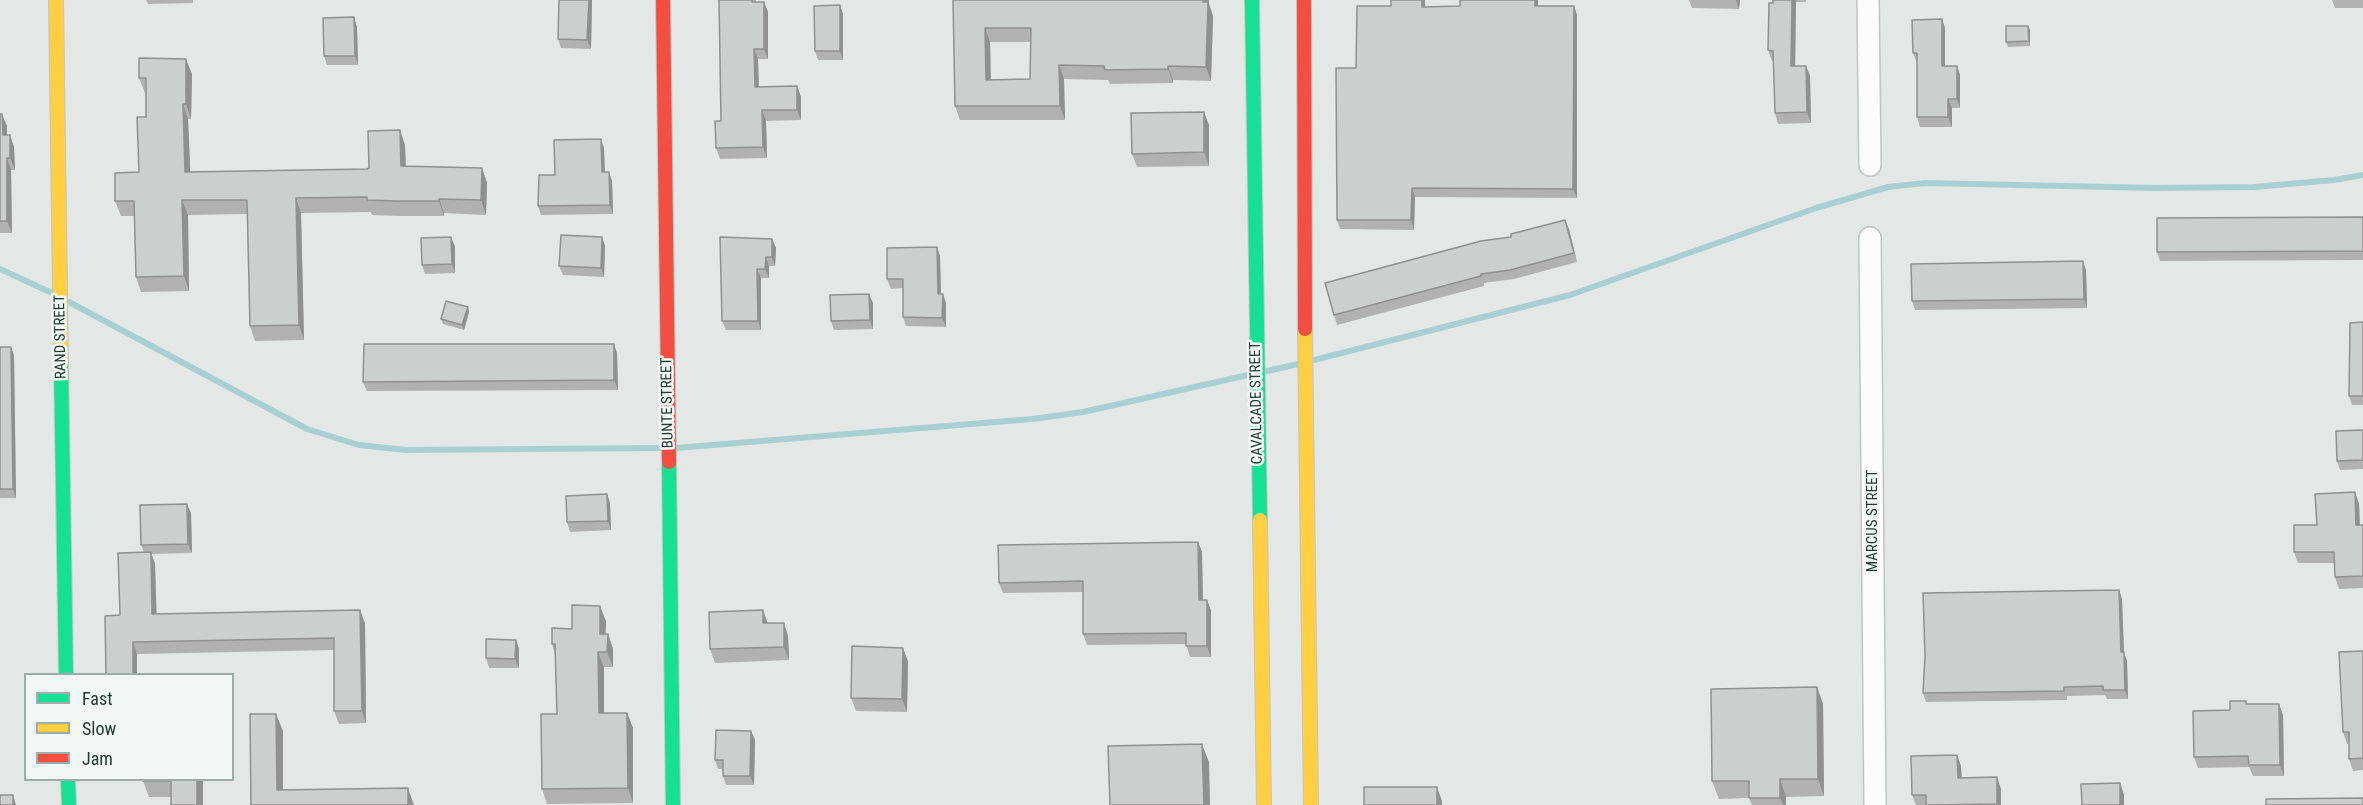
<!DOCTYPE html>
<style>
body{margin:0}
#map{position:relative;width:2363px;height:805px;overflow:hidden;background:#e3e8e6;font-family:"Roboto Condensed",sans-serif}
canvas{display:block}
.legend{position:absolute;left:24px;top:673px;width:210px;height:108px;box-sizing:border-box;background:#f1f7f4;border:2px solid #9faba6;margin:0;padding:8px 10px;list-style:none;font-size:18px;color:#233932}
.legend li{display:flex;align-items:center;gap:12px;height:30px}
.legend b{width:30px;border:2px solid #9faba6}
</style>
<div id="map">
<canvas width="2363" height="805"></canvas>
<ul class="legend">
<li><b style="height:8px;background:#16e098"></b>Fast</li>
<li><b style="height:8px;background:#ffcf43"></b>Slow</li>
<li><b style="height:8px;background:#f24e42"></b>Jam</li>
</ul>
</div>
<script>
const ctx = document.querySelector('canvas').getContext('2d');
ctx.lineJoin = 'round';
function poly(rows) {
  const path = new Path2D();
  for (const r of rows) {
    path.moveTo(r[0], r[1]);
    for (let i = 2; i < r.length; i += 2) path.lineTo(r[i], r[i + 1]);
  }
  return path;
}
function stroke(path, color, width, dash) {
  ctx.strokeStyle = color;
  ctx.lineWidth = width;
  ctx.lineCap = dash ? 'butt' : 'round';
  ctx.setLineDash(dash || []);
  ctx.stroke(path);
}
function fillPath(path, color) {
  ctx.fillStyle = color;
  ctx.fill(path, 'evenodd');
}
function write(font, color, halo, rows, align = 'center') {
  ctx.font = font + ' "Roboto Condensed",sans-serif';
  ctx.lineWidth = 5;
  ctx.setLineDash([]);
  ctx.textBaseline = 'middle';
  ctx.strokeStyle = halo;
  ctx.fillStyle = color;
  for (const [text, x, y, turn = 0] of rows) {
    ctx.save();
    ctx.translate(x, y);
    ctx.rotate((+turn || 0) * Math.PI / 180);
    ctx.textAlign = isNaN(turn) ? turn : align;
    if (halo) ctx.strokeText(text, 0, 0);
    ctx.fillText(text, 0, 0);
    ctx.restore();
  }
}
const stream = poly([
 [0,269,52,293],
 [69,302,307,429,359,445,406,450,660,448],
 [1314,360,1570,295,1816,208,1888,187,1925,183,2156,188,2254,187,2334,180,2363,175],
 [1267,371,1298,364],
 [676,448,1032,419,1083,412,1248,375]
]);
const street = poly([
 [1868,0,1870,165],
 [1870,238,1875,805]
]);
const fast = poly([
 [1252,0,1260,520],
 [61,363,66,674],
 [669,462,673,805],
 [68,780,69,805]
]);
const slow = poly([
 [56,0,61,363],
 [1305,329,1311,805],
 [1260,520,1264,805]
]);
const jam = poly([
 [663,0,669,462],
 [1304,0,1305,329]
]);
const wall = poly([
 [146,0,193,0,193,3,148,4],
 [592,0,591,49,561,48,558,39],
 [719,0,756,0,756,2,764,2,768,12,768,59,758,59,759,87,797,86,801,97,801,120,766,121,767,158,720,159,716,148,721,121],
 [953,0,1209,4,1213,16,1211,81,1173,80,1173,83,1110,84,1108,80,1064,79,1065,120,960,120,955,106],
 [990,42,1030,42,1030,79,991,80],
 [1425,0,1425,7,1460,6,1460,0,1538,0,1538,6,1574,6,1577,15,1577,198,1415,197,1414,230,1340,229,1337,220,1356,68,1391,6],
 [1689,0,1740,0,1739,9,1692,8],
 [1773,0,1806,0,1806,2,1796,2,1795,66,1806,66,1810,76,1811,123,1778,124,1775,113,1773,61,1772,61,1768,50],
 [2332,0,2363,0,2363,8,2335,8],
 [840,5,843,14,843,60,818,60,815,51],
 [354,17,357,27,358,65,327,65,324,56],
 [1942,19,1945,28,1945,66,1957,66,1960,75,1960,108,1952,108,1952,127,1920,127,1917,117,1917,63,1913,53],
 [2028,26,2030,30,2030,46,2008,47,2006,42],
 [192,74,191,119,188,119,190,172,367,169,405,145,406,166,482,168,487,183,486,215,444,213,444,216,401,216,372,215,371,212,301,213,304,340,255,341,250,326,247,214,188,215,189,291,141,292,136,277,135,216,121,216,115,201,139,172,146,117,146,93,145,93,139,78],
 [0,114,7,126,7,135,10,135,14,147,15,170,11,170,12,233,0,233],
 [1209,125,1209,166,1137,167,1132,154],
 [604,148,605,172,612,181,613,214,541,215,538,206,555,175],
 [2363,217,2363,260,2160,261,2157,252],
 [1565,220,1577,262,1514,279,1484,283,1484,286,1337,325,1334,315,1511,237],
 [451,237,455,247,455,273,425,274,422,265],
 [602,237,605,246,604,277,563,275,559,266],
 [772,239,776,248,775,266,769,266,769,278,761,278,761,330,726,330,722,321],
 [937,247,940,256,941,294,946,303,946,327,906,326,903,317,903,288,891,289,887,279],
 [2086,270,2087,308,1915,310,1912,301],
 [873,303,873,329,834,330,831,321],
 [468,307,469,312,464,330,443,324,441,319],
 [2363,322,2363,405,2352,405,2349,396],
 [0,347,11,347,14,356,16,498,0,498],
 [617,353,618,390,367,391,363,382],
 [2363,430,2363,469,2340,470,2337,461],
 [2355,492,2359,504,2360,525,2363,525,2363,588,2339,589,2335,577,2334,563,2298,563,2294,552,2317,525],
 [607,494,610,503,611,530,570,532,567,522],
 [191,513,192,553,151,554,155,564,156,614,365,623,366,723,339,724,334,711,334,650,137,654,120,615,144,552,141,545],
 [1198,542,1202,552,1203,600,1211,610,1211,657,1190,657,1186,644,1087,645,1083,634,1083,592,1003,593,999,583],
 [2119,590,2122,599,2124,653,2127,661,2128,699,2107,699,2105,695,2067,696,2067,700,1926,702,1923,693],
 [763,610,767,623,788,636,789,660,715,663,710,649],
 [606,621,605,634,608,634,613,649,613,667,604,667,604,713,627,713,633,728,633,803,547,804,542,789,557,714,555,654,552,644,572,629],
 [516,640,519,649,519,668,489,668,486,658],
 [2363,651,2363,770,2353,771,2349,759,2349,744,2347,744,2343,732],
 [908,661,907,712,856,711,851,698],
 [1817,687,1823,704,1824,796,1786,797,1786,805,1752,805,1749,798,1719,799,1712,781],
 [2248,704,2283,715,2284,776,2253,776,2249,767,2198,768,2194,757,2230,710],
 [751,731,755,740,754,785,726,785,723,776,723,769,718,769,715,760],
 [1957,755,1961,766,1962,778,2001,789,2001,805,1916,805,1912,795],
 [203,780,203,805,171,805,171,797,149,797,143,781]
]);
const shadedWall = poly([
 [589,0,592,0,591,49,587,40],
 [1203,0,1209,0,1209,4,1213,16,1211,81,1206,67],
 [1422,0,1425,0,1425,16,1422,7],
 [1535,0,1538,0,1538,15,1535,6],
 [1736,0,1740,0,1739,9],
 [1792,0,1796,0,1796,2,1795,76,1791,66],
 [764,2,768,12,768,59,764,49],
 [840,5,843,14,843,60,840,51],
 [1574,6,1577,15,1577,198,1573,189],
 [354,17,357,27,358,65,355,56],
 [1942,19,1945,28,1945,76,1942,66],
 [2028,26,2030,30,2030,46,2029,41],
 [985,28,990,42,991,94,986,80],
 [754,49,758,59,759,97,755,87],
 [186,59,192,74,191,119,186,104],
 [1059,65,1064,79,1065,120,1060,106],
 [1168,66,1173,80,1173,83,1168,69],
 [1806,66,1810,76,1811,123,1807,112],
 [1957,66,1960,75,1960,108,1957,99],
 [797,86,801,97,801,120,797,110],
 [1948,99,1952,108,1952,127,1948,117],
 [183,104,188,119,191,186,185,172],
 [762,110,766,121,767,158,763,147],
 [1204,112,1209,125,1209,166,1204,152],
 [2,114,7,126,7,147,3,135],
 [400,130,405,145,406,181,401,166],
 [10,135,14,147,15,170,10,158],
 [601,139,604,148,605,181,602,172],
 [7,158,11,170,12,233,7,221],
 [482,168,487,183,486,215,481,200],
 [609,172,612,181,613,214,610,205],
 [1412,188,1415,197,1414,230,1411,220],
 [296,198,301,213,304,340,299,325],
 [439,199,444,213,444,216,439,201],
 [182,200,188,215,189,291,184,276],
 [1565,220,1569,229,1577,262,1574,253],
 [451,237,455,247,455,273,452,264],
 [602,237,605,246,604,277,601,268],
 [772,239,776,248,775,266,772,257],
 [937,247,940,256,941,303,938,294],
 [766,257,769,266,769,278,765,269],
 [2083,261,2086,270,2087,308,2084,299],
 [757,269,761,278,761,330,758,321],
 [869,294,873,303,873,329,870,320],
 [943,294,946,303,946,327,942,318],
 [468,307,469,312,464,330,462,325],
 [614,344,617,353,618,390,614,380],
 [11,347,14,356,16,498,13,489],
 [2355,492,2359,504,2360,536,2356,525],
 [607,494,610,503,611,530,608,521],
 [187,504,191,513,192,553,188,544],
 [1198,542,1202,552,1203,611,1199,600],
 [151,552,155,564,157,626,152,614],
 [2119,590,2122,599,2124,653,2127,661,2128,699,2125,690,2121,652],
 [1207,600,1211,610,1211,657,1207,646],
 [600,606,606,621,605,649,600,634],
 [360,610,365,623,366,723,362,711],
 [763,610,768,624,763,623],
 [784,623,788,636,789,660,784,647],
 [608,634,613,649,613,667,607,652],
 [516,640,519,649,519,668,515,659],
 [133,642,137,654,137,675,133,675],
 [903,648,908,661,907,712,902,699],
 [598,652,604,667,604,728,599,713],
 [1817,687,1823,704,1824,796,1818,779],
 [2279,704,2283,715,2284,776,2280,765],
 [627,713,633,728,633,803,628,788],
 [276,714,283,731,283,805,277,790],
 [751,731,755,740,754,785,750,776],
 [1202,744,1209,762,1210,805,1204,805],
 [1957,755,1961,766,1962,790,1958,778],
 [1997,777,2001,789,2001,805,1998,805,1997,804],
 [1780,779,1786,797,1786,805,1783,805,1780,798],
 [197,780,203,780,203,805,197,805],
 [2120,783,2124,794,2124,805,2120,805],
 [1437,787,1442,801,1442,805,1437,805],
 [408,788,414,805,408,805],
 [13,795,16,805,13,805]
]);
const building = poly([
 [559,0,589,0,587,40,558,39,559,0],
 [719,0,752,0,752,2,764,2,764,49,754,49,755,87,797,86,797,110,762,110,763,147,716,148,715,121,721,121,719,0],
 [953,0,1203,0,1203,2,1208,2,1206,67,1168,66,1168,69,1105,70,1104,66,1059,65,1060,106,955,106,953,0],
 [985,28,1031,28,1030,79,986,80,985,28],
 [1391,0,1422,0,1422,7,1460,6,1460,0,1535,0,1535,6,1574,6,1573,189,1412,188,1411,220,1337,220,1336,68,1356,68,1357,6,1391,6,1391,0],
 [1773,0,1792,0,1791,66,1806,66,1807,112,1775,113,1773,51,1768,50,1769,3,1773,3,1773,0],
 [840,5,840,51,815,51,814,6,840,5],
 [354,17,355,56,324,56,323,18,354,17],
 [1942,19,1942,66,1957,66,1957,99,1948,99,1948,117,1917,117,1917,53,1913,53,1912,20,1942,19],
 [2006,26,2028,26,2029,41,2006,42,2006,26],
 [139,58,186,59,186,104,183,104,185,172,367,169,369,168,368,131,400,130,401,166,482,168,481,200,439,199,439,201,396,201,367,200,367,197,296,198,299,325,250,326,247,200,182,200,184,276,136,277,134,201,115,201,115,173,139,172,137,117,146,117,146,78,139,78,139,58],
 [1204,112,1204,152,1132,154,1131,113,1204,112],
 [0,114,2,114,3,135,10,135,10,158,7,158,7,221,0,221,0,114],
 [601,139,602,172,609,172,610,205,538,206,539,175,555,175,554,140,601,139],
 [2363,217,2363,251,2157,252,2157,218,2363,217],
 [1565,220,1574,253,1510,270,1481,274,1481,276,1334,315,1325,283,1481,241,1511,237,1511,234,1565,220],
 [561,235,602,237,601,268,559,266,561,235],
 [451,237,452,264,422,265,421,238,451,237],
 [720,237,772,239,772,257,766,257,765,269,757,269,758,321,722,321,720,237],
 [937,247,938,294,943,294,942,318,903,317,903,279,887,279,887,248,937,247],
 [2083,261,2084,299,1912,301,1911,264,2083,261],
 [869,294,870,320,831,321,830,295,869,294],
 [446,301,468,307,462,325,441,319,446,301],
 [2363,322,2363,396,2349,396,2350,323,2363,322],
 [364,344,614,344,614,380,363,382,364,344],
 [0,347,11,347,13,489,0,489,0,347],
 [2363,430,2363,460,2337,461,2336,431,2363,430],
 [2355,492,2356,525,2363,525,2363,576,2335,577,2334,552,2294,552,2294,525,2317,525,2315,494,2355,492],
 [607,494,608,521,567,522,566,496,607,494],
 [187,504,188,544,141,545,140,505,187,504],
 [1198,542,1199,600,1207,600,1207,646,1186,646,1186,633,1083,634,1083,581,999,583,998,545,1198,542],
 [151,552,152,614,360,610,362,711,334,711,334,638,133,642,133,675,106,675,105,616,120,615,118,553,151,552],
 [2119,590,2121,652,2124,652,2125,690,2103,690,2103,686,2064,687,2064,691,1923,693,1925,656,1923,593,2119,590],
 [572,605,600,606,600,634,608,634,607,652,598,652,599,713,627,713,628,788,542,789,541,714,557,714,555,644,552,644,552,628,572,629,572,605],
 [763,610,763,623,784,623,784,647,710,649,709,612,763,610],
 [486,639,516,640,515,659,486,658,486,639],
 [852,646,903,648,902,699,851,698,852,646],
 [2363,651,2363,758,2349,759,2349,732,2343,732,2339,652,2363,651],
 [1817,687,1818,779,1780,779,1780,798,1749,798,1749,781,1712,781,1711,689,1817,687],
 [2230,701,2246,701,2246,704,2279,704,2280,765,2249,765,2248,756,2194,757,2193,711,2230,710,2230,701],
 [250,714,276,714,277,790,408,788,408,805,251,805,250,714],
 [716,730,751,731,750,776,723,776,723,760,715,760,716,730],
 [1202,744,1204,805,1110,805,1108,746,1202,744],
 [1957,755,1958,778,1997,777,1997,804,1926,805,1926,795,1912,795,1911,756,1957,755],
 [143,780,197,780,197,805,171,805,171,781,143,781,143,780],
 [2120,783,2120,805,2082,805,2081,784,2120,783],
 [1364,787,1437,787,1437,805,1364,805,1364,787],
 [0,795,13,795,13,805,0,805,0,795],
 [2363,798,2363,805,2266,805,2266,799,2363,798]
]);
const streetNames = [
 ["RAND STREET",61,337,-91],
 ["BUNTE STREET",668,403,-91],
 ["CAVALCADE STREET",1257,403,-91],
 ["MARCUS STREET",1873,521,-90]
];
stroke(stream, '#a8d0d2', 6);
stroke(street, '#c0c5c3', 24);
stroke(fast, '#c0c6c3', 16);
stroke(slow, '#c0c6c3', 16);
stroke(jam, '#c0c6c3', 16);
stroke(street, '#fbfcfb', 21);
stroke(fast, '#16e098', 14);
stroke(slow, '#ffcf43', 14);
stroke(jam, '#f24e42', 14);
fillPath(wall, '#afb2b0');
fillPath(shadedWall, '#8e9190');
fillPath(building, '#cbcfcd');
stroke(building, '#8e9190', 1.5);
write('15px', '#233932', '#f1f7f4', streetNames);
</script>
